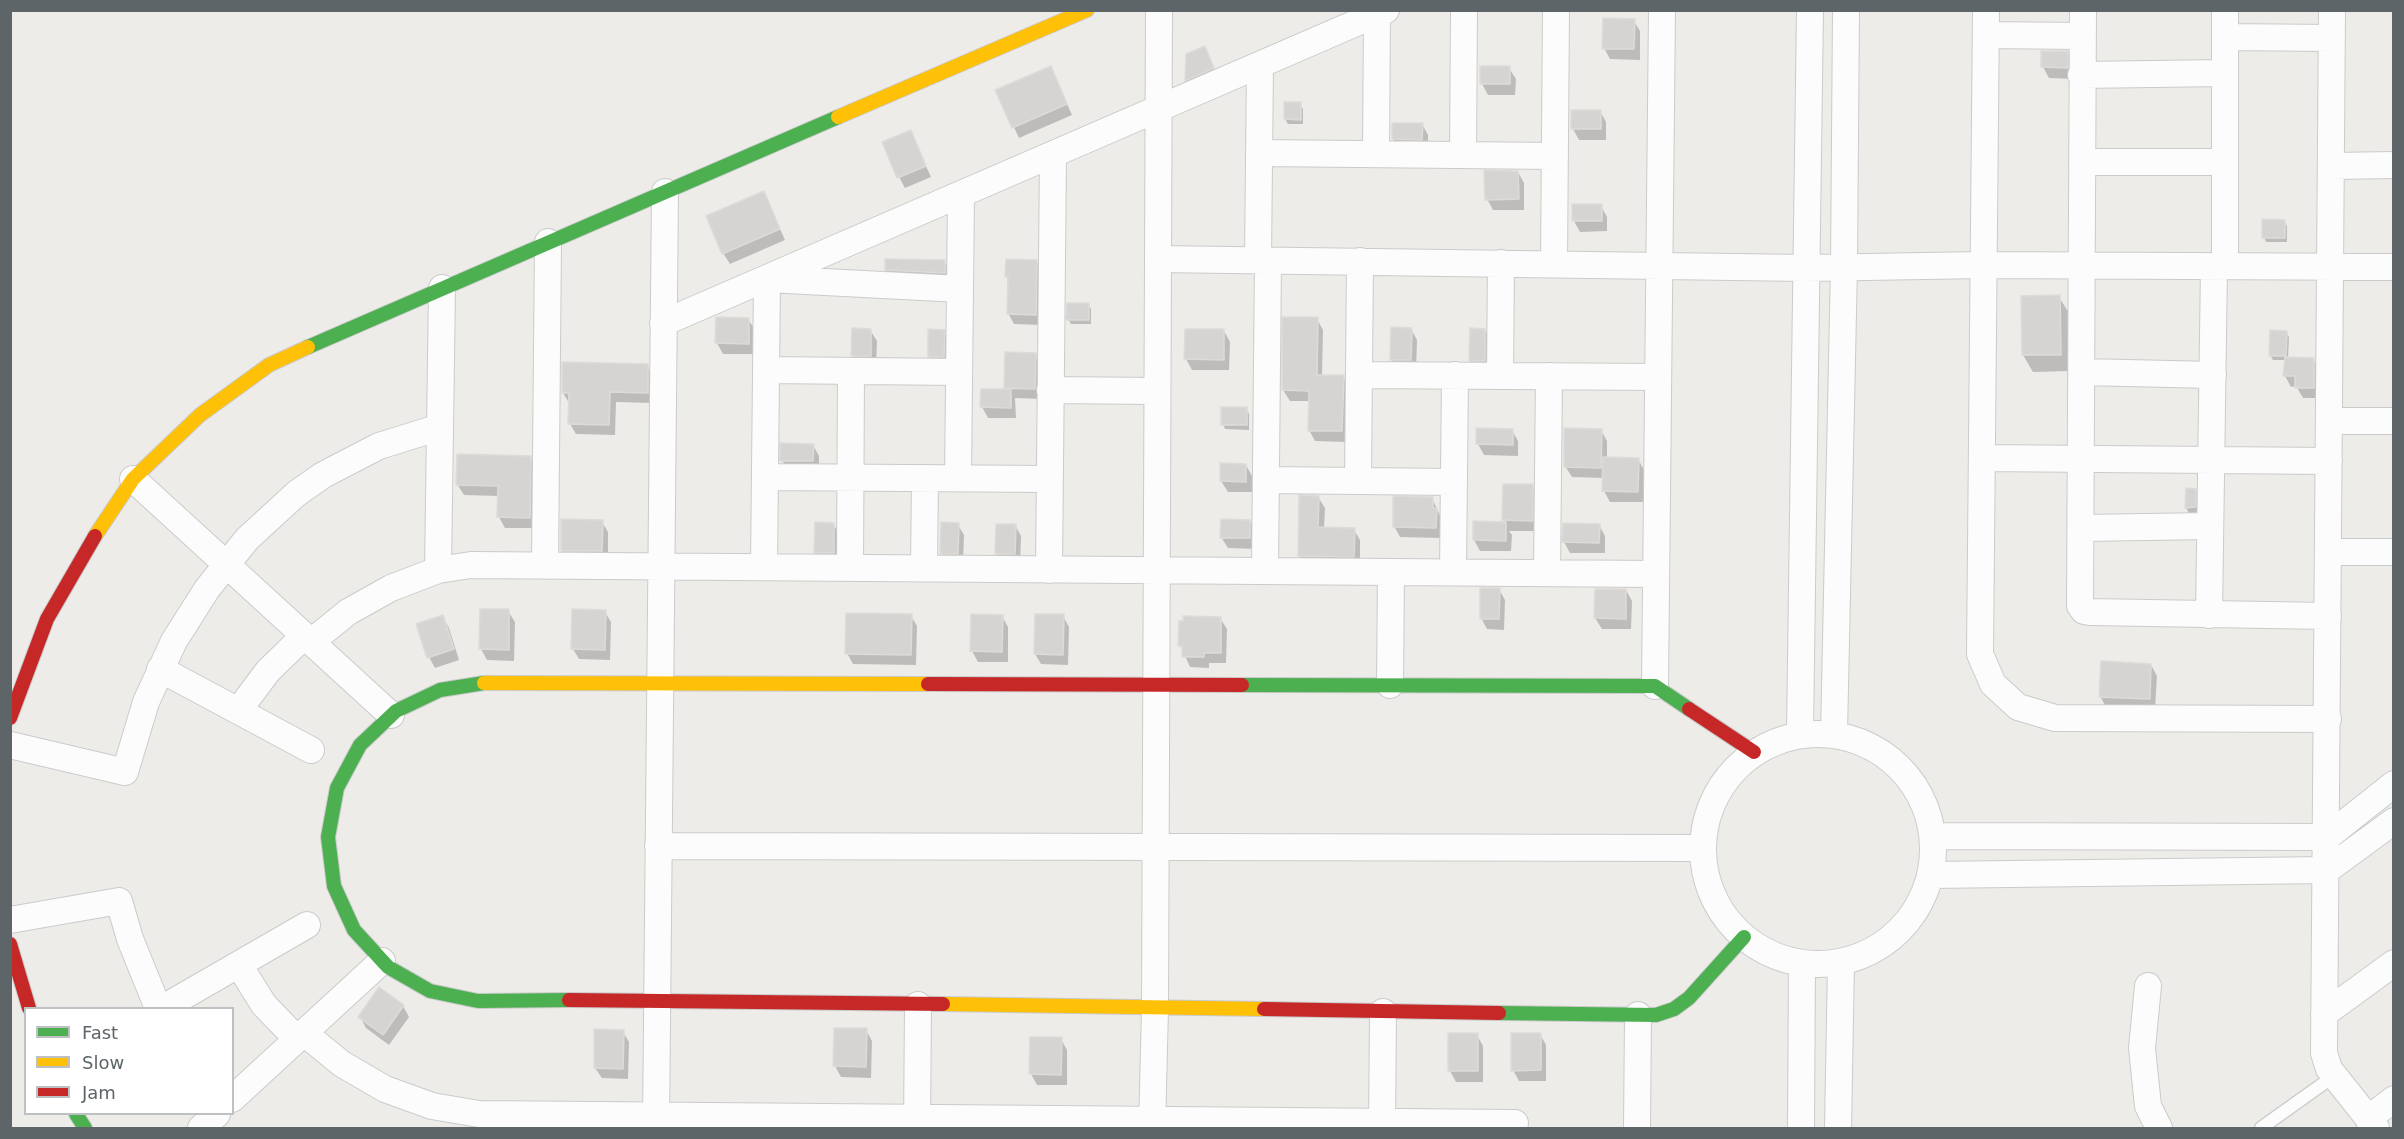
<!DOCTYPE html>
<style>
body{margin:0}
#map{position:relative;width:2404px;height:1139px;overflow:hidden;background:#eeece9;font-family:"DejaVu Sans",sans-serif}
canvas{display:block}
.frame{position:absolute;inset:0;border:12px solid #5d6568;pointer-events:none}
.legend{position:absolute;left:24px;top:1007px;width:210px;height:108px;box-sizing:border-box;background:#fff;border:2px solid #bec1c3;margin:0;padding:8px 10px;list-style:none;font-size:18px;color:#5d6568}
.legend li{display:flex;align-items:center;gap:12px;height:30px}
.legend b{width:30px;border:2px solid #bec1c3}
</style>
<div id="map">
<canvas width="2404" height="1139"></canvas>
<div class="frame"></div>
<ul class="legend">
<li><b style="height:8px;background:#4caf50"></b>Fast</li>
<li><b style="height:8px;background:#ffc107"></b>Slow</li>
<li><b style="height:8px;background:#c62828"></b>Jam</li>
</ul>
</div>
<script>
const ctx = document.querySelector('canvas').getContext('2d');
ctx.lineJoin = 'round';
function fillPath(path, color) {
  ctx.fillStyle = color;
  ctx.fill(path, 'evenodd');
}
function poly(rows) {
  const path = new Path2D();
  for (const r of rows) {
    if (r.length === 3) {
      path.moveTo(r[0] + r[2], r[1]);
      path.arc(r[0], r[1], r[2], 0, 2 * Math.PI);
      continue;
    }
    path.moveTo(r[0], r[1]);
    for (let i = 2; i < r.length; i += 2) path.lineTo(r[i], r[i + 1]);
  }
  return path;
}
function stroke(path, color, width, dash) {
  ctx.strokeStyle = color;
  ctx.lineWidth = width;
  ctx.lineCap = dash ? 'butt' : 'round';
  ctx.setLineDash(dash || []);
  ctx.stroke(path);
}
const shadow = poly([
 [1634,21,1640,31,1640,60,1610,59,1604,48],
 [1204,48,1219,79,1192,91,1186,80],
 [2067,52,2073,63,2073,79,2049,78,2043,67],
 [1509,68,1516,79,1515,95,1488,95,1482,84],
 [1056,79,1072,115,1019,138,997,91],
 [1300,104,1303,109,1303,124,1288,124,1285,119],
 [1600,111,1606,122,1606,140,1579,140,1573,129],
 [1422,124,1428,135,1428,150,1399,150,1393,139],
 [910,132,931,177,905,188,899,177],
 [1518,172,1524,183,1524,210,1493,210,1487,199],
 [764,193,785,240,730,264,723,253],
 [1601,206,1607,217,1607,231,1580,232,1574,221],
 [2284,221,2287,226,2287,242,2266,242,2264,237],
 [1036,261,1042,272,1042,325,1014,324,1008,313,1009,281,1007,277],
 [944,262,951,272,951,284,892,281,886,270],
 [2022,297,2059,297,2069,313,2070,371,2033,372,2023,355],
 [1088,305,1091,309,1091,324,1071,324,1068,319],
 [748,319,755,330,754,354,723,354,717,343],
 [1317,319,1323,330,1322,376,1343,377,1349,388,1348,442,1315,441,1309,430,1310,401,1290,401,1283,390],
 [1411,329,1417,340,1416,371,1398,371,1392,360],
 [870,330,877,341,876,367,859,366,853,355],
 [1485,330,1491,341,1491,371,1477,371,1470,360],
 [944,331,950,342,950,367,935,367,929,356],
 [1224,331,1230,342,1229,370,1192,370,1186,359],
 [2286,332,2289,337,2288,359,2313,359,2320,370,2320,398,2303,398,2296,386,2291,387,2285,376,2286,360,2273,360,2270,355],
 [1035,354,1041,365,1041,399,1015,398,1016,418,988,418,982,407,1007,391,1006,388],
 [647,366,654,377,653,403,616,402,615,435,576,434,570,424,569,403,563,393],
 [1247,409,1249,414,1249,430,1225,429,1223,424],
 [1512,430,1518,441,1518,456,1484,455,1478,444],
 [1601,430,1607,441,1607,459,1638,459,1644,470,1644,502,1610,502,1604,491,1604,478,1572,477,1565,466],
 [813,445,819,456,819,472,788,471,782,460],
 [530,457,536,468,536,528,505,528,499,517,499,496,464,495,457,484],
 [1246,465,1252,476,1252,492,1228,492,1221,481],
 [1532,486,1538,497,1538,531,1509,531,1512,535,1511,551,1480,551,1474,540,1506,524,1504,520],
 [2195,490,2198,496,2198,512,2189,513,2186,508],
 [1318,497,1325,508,1324,529,1354,530,1360,540,1360,567,1306,567,1300,556],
 [1432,498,1442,520,1441,538,1400,537,1394,526],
 [1250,521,1256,532,1256,549,1228,548,1221,537],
 [602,522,608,532,608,561,568,561,562,550],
 [833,524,840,535,839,563,822,563,815,552],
 [958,525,964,535,963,564,948,564,942,553],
 [1015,525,1021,536,1020,565,1003,564,997,554],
 [1599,525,1605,536,1605,553,1570,553,1564,542],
 [1499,589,1505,600,1504,630,1487,629,1481,618],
 [1626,590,1632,601,1631,629,1602,629,1595,618],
 [508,611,515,622,514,661,487,660,481,649],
 [605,612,611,622,610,660,579,659,573,649],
 [911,616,917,626,916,665,853,664,847,653],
 [1002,616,1008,627,1008,662,978,662,972,651],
 [1063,616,1069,627,1068,665,1041,664,1035,654],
 [443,617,449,628,459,660,435,668,429,657],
 [1220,618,1227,629,1226,663,1209,663,1209,668,1190,667,1180,645],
 [2151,665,2157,676,2155,709,2106,707,2100,696],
 [403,1006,409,1017,389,1045,366,1028,360,1017],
 [835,1029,866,1030,872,1041,871,1078,841,1077,835,1066],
 [623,1032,629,1042,628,1079,602,1078,595,1068],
 [1540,1034,1546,1045,1546,1081,1519,1081,1513,1070],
 [1477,1035,1483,1046,1483,1082,1456,1082,1450,1071],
 [1061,1039,1067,1050,1067,1085,1037,1085,1031,1074]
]);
const building = poly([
 [1603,18,1635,19,1634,49,1602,49,1603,18],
 [1205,46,1214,68,1185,81,1186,54,1205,46],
 [2041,51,2068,51,2068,68,2041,67,2041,51],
 [1051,66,1067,104,1012,128,995,90,1051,66],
 [1480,66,1510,66,1510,84,1480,84,1480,66],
 [1284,102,1301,102,1301,120,1284,119,1284,102],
 [1571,110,1601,110,1601,129,1571,129,1571,110],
 [1392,123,1423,123,1422,140,1392,139,1392,123],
 [911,130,926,166,897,178,882,142,911,130],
 [1484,170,1518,171,1519,199,1485,200,1484,170],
 [764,191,780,229,722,254,706,216,764,191],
 [1572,204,1602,204,1602,221,1572,221,1572,204],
 [2262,219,2285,220,2285,238,2262,238,2262,219],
 [885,259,945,260,945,273,885,270,885,259],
 [1006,259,1037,260,1036,315,1007,314,1008,277,1005,277,1006,259],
 [2060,295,2061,355,2022,355,2021,296,2060,295],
 [1067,303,1089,303,1089,320,1066,320,1067,303],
 [716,317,749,318,749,344,715,343,716,317],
 [1282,317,1318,317,1317,375,1344,375,1342,431,1308,431,1309,391,1282,390,1282,317],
 [1391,327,1412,328,1411,360,1390,360,1391,327],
 [852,328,871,329,871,356,851,356,852,328],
 [1470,328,1485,329,1485,361,1469,361,1470,328],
 [928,329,945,330,944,357,928,357,928,329],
 [1185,329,1224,329,1224,360,1184,359,1185,329],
 [2270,330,2287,331,2286,356,2269,356,2270,330],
 [1005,352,1036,353,1035,389,1004,388,1005,352],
 [2285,357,2314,358,2314,388,2295,388,2295,376,2283,376,2285,357],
 [562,362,648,364,648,393,610,392,609,425,568,424,569,393,562,393,562,362],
 [981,389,1011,389,1011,408,980,407,981,389],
 [1221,407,1247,407,1247,425,1221,425,1221,407],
 [1476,428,1513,429,1513,445,1476,444,1476,428],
 [1564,428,1602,429,1601,468,1564,467,1564,428],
 [780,443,814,444,813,461,780,461,780,443],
 [457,454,531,456,530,518,497,517,498,486,456,485,457,454],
 [1603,457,1639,458,1638,492,1602,491,1603,457],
 [1220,463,1246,464,1246,482,1220,481,1220,463],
 [1503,484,1533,484,1533,521,1502,520,1503,484],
 [2186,488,2196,489,2196,507,2185,508,2186,488],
 [1299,495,1319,496,1318,527,1355,528,1354,557,1298,556,1299,495],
 [1393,496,1433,497,1433,508,1437,508,1436,528,1393,527,1393,496],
 [561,519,603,520,602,551,561,551,561,519],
 [1221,519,1250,520,1250,538,1220,538,1221,519],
 [1473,521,1506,522,1506,541,1473,540,1473,521],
 [815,522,834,523,834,553,814,553,815,522],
 [941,522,959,523,958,554,940,554,941,522],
 [1563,523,1600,524,1599,543,1562,542,1563,523],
 [996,524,1016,524,1015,554,995,554,996,524],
 [1480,588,1500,588,1499,619,1480,619,1480,588],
 [1595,589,1626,589,1626,619,1594,618,1595,589],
 [480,609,509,609,509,650,479,649,480,609],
 [572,609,606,610,605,650,571,649,572,609],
 [846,613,912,614,911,655,845,654,846,613],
 [971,614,1003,615,1002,652,970,651,971,614],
 [1035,614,1064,614,1063,655,1034,654,1035,614],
 [443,615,454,649,427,658,416,624,443,615],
 [1183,616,1221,617,1221,653,1204,653,1204,657,1182,657,1182,646,1178,646,1179,621,1183,621,1183,616],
 [2101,661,2151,664,2150,699,2099,697,2101,661],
 [379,987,404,1005,383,1035,358,1017,379,987],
 [834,1028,867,1028,866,1067,833,1066,834,1028],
 [594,1029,624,1030,623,1069,594,1068,594,1029],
 [1448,1033,1478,1033,1478,1071,1448,1071,1448,1033],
 [1511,1033,1541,1033,1541,1070,1511,1071,1511,1033],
 [1030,1037,1062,1037,1061,1075,1029,1074,1030,1037]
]);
const lane = poly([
 [2261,1128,2334,1076]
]);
const street = poly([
 [1986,10,1980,654,1993,684,2018,707,2055,718,2328,719],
 [2083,10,2080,606,2084,611,2090,612,2328,616],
 [2332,10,2324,1053,2329,1069,2376,1128],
 [1986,35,2082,36],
 [2225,37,2332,38],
 [2081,75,2224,73],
 [1259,153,1555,156],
 [1376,154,1377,14],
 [1463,155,1464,10],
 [2082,162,2224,162],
 [2331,166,2394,165],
 [1158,259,1806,268,1984,265,2394,267],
 [1258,260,1260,65],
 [1554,264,1556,10],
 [2225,266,2225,10],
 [663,323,1386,10],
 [766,370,959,372],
 [2083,372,2213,375],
 [1359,375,1658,377],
 [1500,376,1501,263],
 [1050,390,1157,391],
 [2330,421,2394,421],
 [1982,458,2329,461],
 [765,477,1050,479],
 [958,478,961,195],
 [133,479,391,715],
 [1266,480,1454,482],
 [1358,481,1360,261],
 [2081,528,2210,526],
 [2329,552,2394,552],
 [545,566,548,242],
 [764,567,767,279,960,289],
 [850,568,851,371],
 [924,568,925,478],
 [438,570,442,288],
 [1049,570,1053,155],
 [1265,571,1268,260],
 [1453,572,1455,375],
 [1547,573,1549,376],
 [2209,615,2214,266],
 [311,642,348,612,391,588,438,570,471,565,1656,574],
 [160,669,311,750],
 [1390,685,1391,572],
 [1655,686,1662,10],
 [238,711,268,671,304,636],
 [1800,734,1810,10],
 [1834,734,1844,266,1846,10],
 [1818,849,115],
 [10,745,125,772,146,702,174,641,207,589,247,539,296,494,323,475,379,446,440,427],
 [1933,836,2327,837,2394,784],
 [658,846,1703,848],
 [1931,875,2327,870,2394,821],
 [10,920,119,901,130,939,158,1008],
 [239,965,264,1005,297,1039],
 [2148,986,2142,1048,2148,1106,2159,1128],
 [163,1008,307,925],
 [2324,1014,2394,963],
 [304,1033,342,1064,385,1089,432,1106,479,1114,1515,1123],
 [232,1099,382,961],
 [2368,1119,2394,1099],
 [201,1128,217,1114],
 [656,1128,665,192],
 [917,1128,918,1005],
 [1152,1128,1155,1009,1159,10],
 [1382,1128,1383,1012],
 [1637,1128,1638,1015],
 [1801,1128,1802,963],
 [1838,1128,1841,962]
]);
const fast = poly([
 [308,347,838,117],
 [484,683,440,690,396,711,360,745,337,788,328,837,334,886,354,930,388,967,430,991,478,1001,569,1000],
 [1242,685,1655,686,1689,709],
 [1499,1013,1656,1015,1674,1009,1689,998,1744,937],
 [76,1114,85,1128]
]);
const slow = poly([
 [838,117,1087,10],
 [95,536,133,479,200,415,269,365,308,347],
 [484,683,928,684],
 [943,1004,1264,1009]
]);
const jam = poly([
 [928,684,1242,685],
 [1689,709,1754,752],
 [10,718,47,619,95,536],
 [10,944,29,1008],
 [569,1000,943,1004],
 [1264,1009,1499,1013]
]);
fillPath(shadow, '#0003');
fillPath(building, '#d6d4d3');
stroke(building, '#dedad7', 1.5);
stroke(lane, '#cacbcb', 15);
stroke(street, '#cacbcb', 28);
stroke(fast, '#c9caca', 16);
stroke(slow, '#c9caca', 16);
stroke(jam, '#c9caca', 16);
stroke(lane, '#fcfcfc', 12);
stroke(street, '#fcfcfc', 26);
stroke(fast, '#4caf50', 14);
stroke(slow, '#ffc107', 14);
stroke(jam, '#c62828', 14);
</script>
